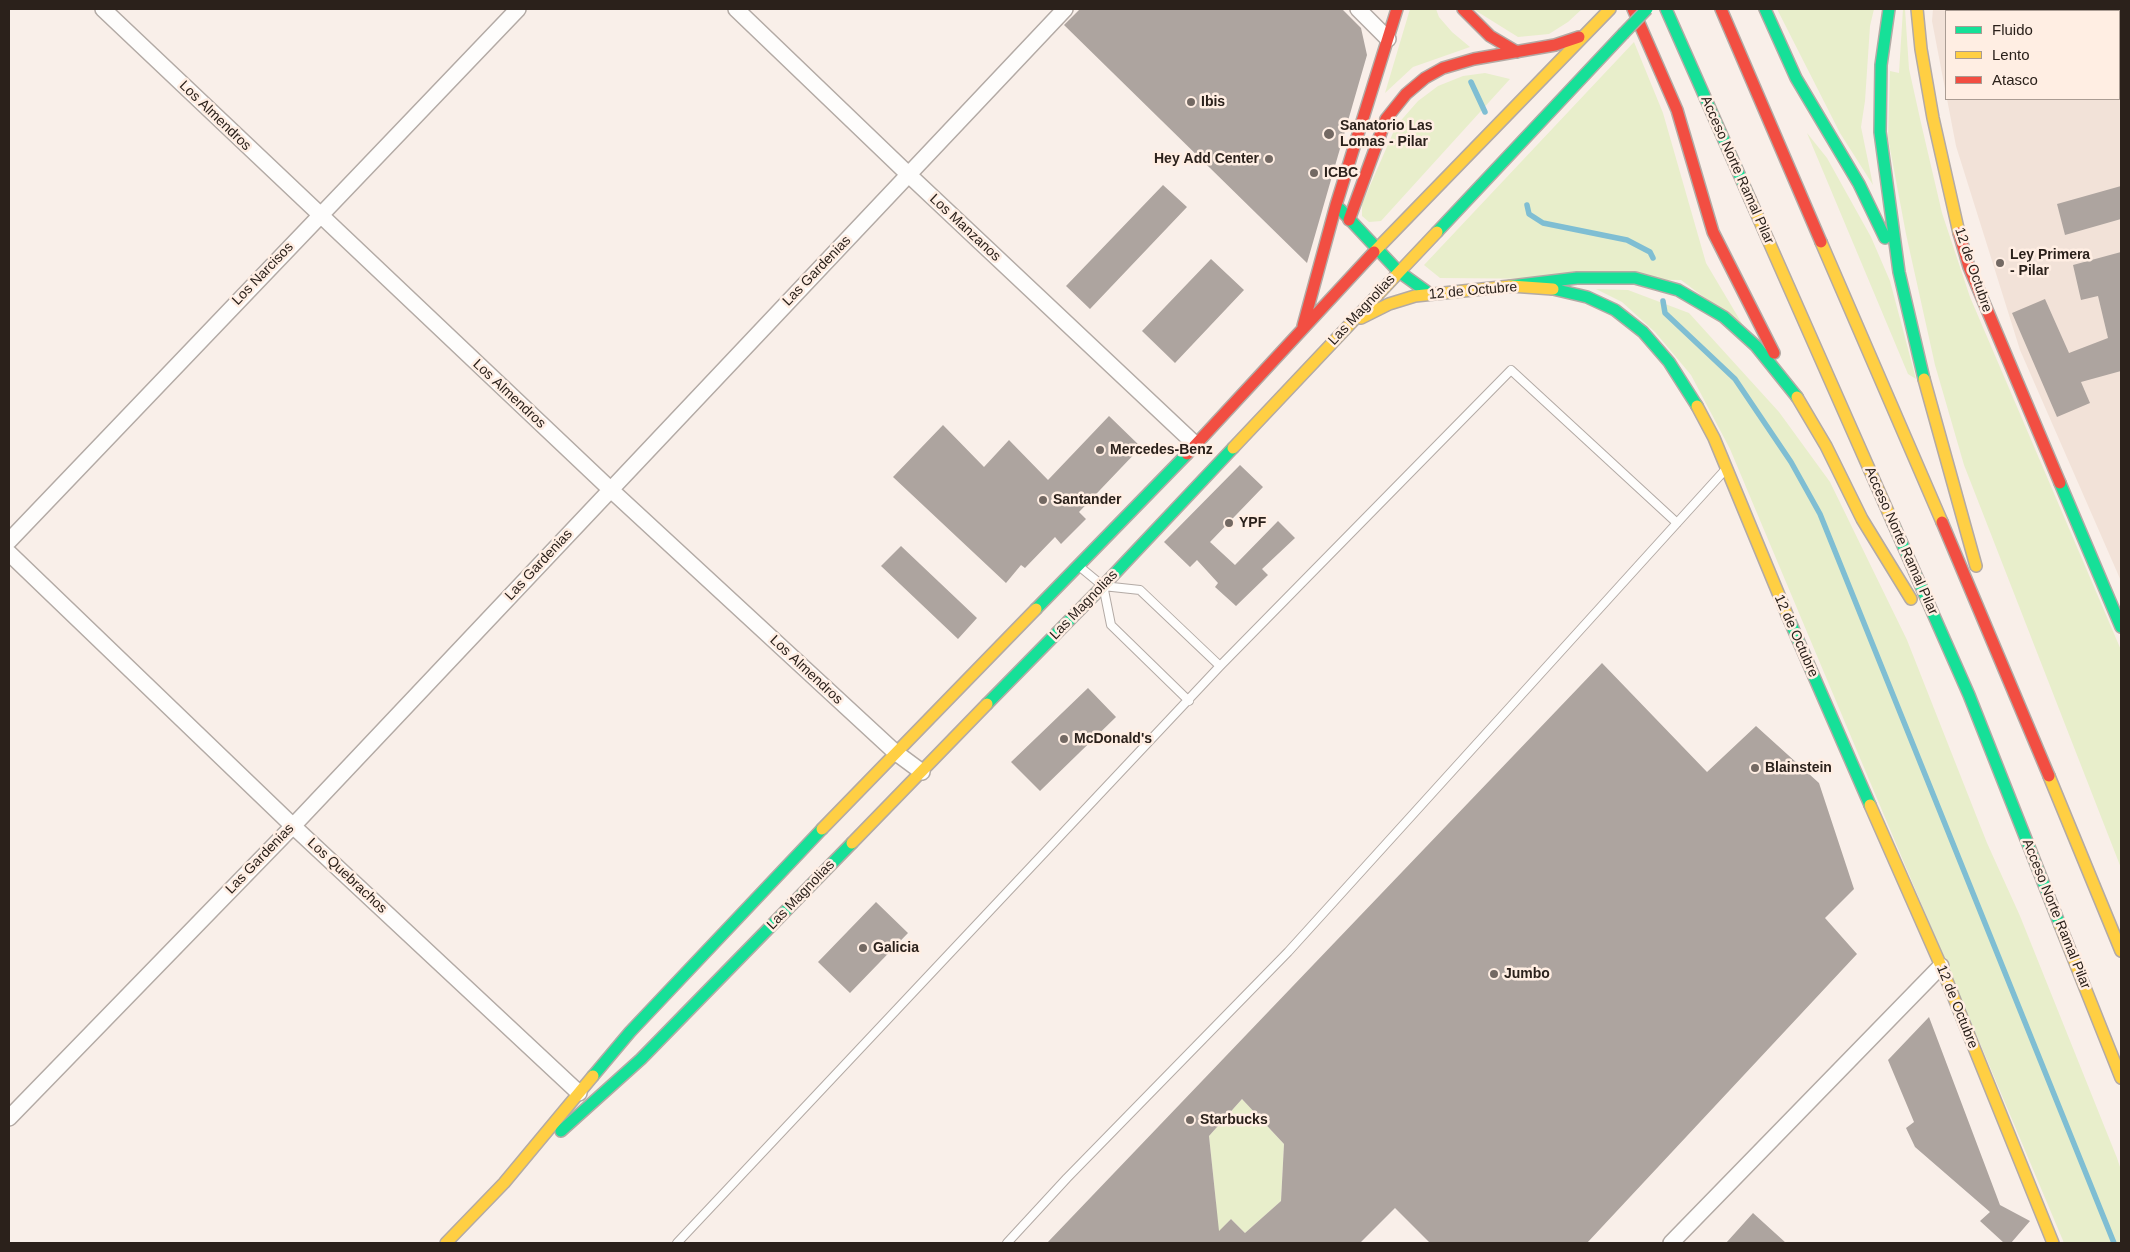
<!DOCTYPE html>
<style>
body{margin:0}
#map{position:relative;width:2130px;height:1252px;overflow:hidden;background:#f9efe9;font-family:Helvetica,sans-serif}
canvas{display:block}
.frame{position:absolute;inset:0;border:10px solid #2b211b;pointer-events:none}
.legend{position:absolute;left:1945px;top:10px;width:175px;height:90px;box-sizing:border-box;background:#ffeee3;border:1px solid #aa9c93;margin:0;padding:6px 9px;list-style:none;font-size:15px;color:#2b211b}
.legend li{display:flex;align-items:center;gap:10px;height:25px}
.legend b{width:25px;border:1px solid #aa9c93}
</style>
<div id="map">
<canvas width="2130" height="1252"></canvas>
<div class="frame"></div>
<ul class="legend">
<li><b style="height:6px;background:#16e098"></b>Fluido</li>
<li><b style="height:6px;background:#ffcf43"></b>Lento</li>
<li><b style="height:6px;background:#f24e42"></b>Atasco</li>
</ul>
</div>
<script>
const ctx = document.querySelector('canvas').getContext('2d');
ctx.lineJoin = 'round';
function fillPath(path, color) {
  ctx.fillStyle = color;
  ctx.fill(path, 'evenodd');
}
function poly(rows) {
  const path = new Path2D();
  for (const r of rows) {
    path.moveTo(r[0], r[1]);
    for (let i = 2; i < r.length; i += 2) path.lineTo(r[i], r[i + 1]);
  }
  return path;
}
function stroke(path, color, width, dash) {
  ctx.strokeStyle = color;
  ctx.lineWidth = width;
  ctx.lineCap = dash ? 'butt' : 'round';
  ctx.setLineDash(dash || []);
  ctx.stroke(path);
}
function write(font, color, halo, rows, align = 'center') {
  ctx.font = font + ' Helvetica,sans-serif';
  ctx.lineWidth = 5;
  ctx.setLineDash([]);
  ctx.textBaseline = 'middle';
  ctx.strokeStyle = halo;
  ctx.fillStyle = color;
  for (const [text, x, y, turn = 0] of rows) {
    ctx.save();
    ctx.translate(x, y);
    ctx.rotate((+turn || 0) * Math.PI / 180);
    ctx.textAlign = isNaN(turn) ? turn : align;
    if (halo) ctx.strokeText(text, 0, 0);
    ctx.fillText(text, 0, 0);
    ctx.restore();
  }
}
const built = poly([
 [1933,9,2121,9,2121,581,2020,350,1956,146,1947,99,2119,99,2119,11,1946,11,1946,94,1932,21]
]);
const green = poly([
 [1410,9,1436,9,1439,17,1452,32,1470,47,1413,67,1385,93],
 [1473,9,1582,9,1568,22,1549,34,1518,37],
 [1777,9,1874,9,1870,26,1865,101,1861,127,1873,185,1840,133],
 [1903,9,1905,9,1909,69,1921,123,1942,213,1970,297,2121,650,2121,868,1964,465,1935,365,1906,234,1888,138,1890,71,1899,73],
 [1634,42,1663,113,1706,263,1744,327,1681,280,1440,278,1424,265],
 [1485,73,1510,79,1381,221,1369,222,1362,216,1362,204,1396,126,1418,101,1438,86,1463,76],
 [1807,133,1827,158,1871,237,1890,281,1916,379,1908,374],
 [1596,289,1628,290,1689,313,1779,412,1830,482,1907,640,1987,843,2020,916,2117,1158,2121,1170,2121,1243,2064,1243,1730,449,1691,375,1655,332,1622,302],
 [1242,1099,1284,1144,1281,1201,1245,1233,1231,1219,1208,1243,1177,1243,1216,1203,1209,1136]
]);
const stream = poly([
 [1471,82,1485,112],
 [1527,205,1529,214,1543,223,1627,240,1650,252,1653,258],
 [1663,301,1665,313,1735,379,1791,462,1820,514,2114,1243]
]);
const building = poly([
 [1080,9,1342,9,1361,28,1367,55,1307,263,1064,25],
 [1163,185,1187,207,1090,309,1066,286],
 [2121,186,2121,219,2065,235,2057,204],
 [2121,252,2121,371,2081,382,2090,403,2057,417,2012,313,2045,299,2069,353,2108,338,2098,296,2081,300,2073,265],
 [1211,259,1244,290,1175,363,1142,331],
 [1109,416,1141,447,1079,512,1086,519,1061,544,1055,537,1025,568,1021,565,1006,583,893,477,943,425,984,467,1009,440,1048,480],
 [1240,465,1263,487,1210,542,1235,565,1278,521,1295,538,1262,569,1268,575,1236,606,1215,587,1218,583,1197,560,1190,567,1164,542],
 [901,546,977,618,958,639,881,566],
 [1602,663,1707,772,1756,726,1819,783,1854,889,1825,918,1857,954,1587,1243,1430,1243,1395,1208,1360,1243,1047,1243],
 [1242,1099,1284,1144,1281,1201,1245,1233,1231,1219,1219,1231,1209,1136],
 [1088,688,1116,717,1040,791,1011,762],
 [876,902,908,933,850,993,818,962],
 [1929,1017,2000,1205,2030,1221,2011,1243,2004,1243,1980,1221,1990,1212,1915,1147,1906,1128,1914,1122,1888,1060],
 [1753,1213,1786,1243,1726,1243]
]);
const lane = poly([
 [1080,567,1103,586,1140,590,1220,666],
 [1104,590,1111,625,1189,701],
 [677,1243,1220,666,1511,370,1677,523],
 [1007,1243,1067,1178,1288,952,1725,470]
]);
const street = poly([
 [103,9,610,489,895,752,922,772],
 [736,9,909,175,1196,445],
 [1358,9,1388,39],
 [9,541,518,9],
 [9,553,293,826,579,1093],
 [9,1118,293,826,1065,9],
 [1671,1243,1941,966]
]);
const fast = poly([
 [1666,9,1750,199],
 [1765,9,1796,78,1859,184,1885,238],
 [1889,9,1881,65,1880,132,1899,272,1924,379],
 [1340,209,1398,271,1430,294],
 [1437,232,1623,34],
 [1511,286,1577,278,1635,278,1678,290,1724,317,1756,346,1797,397],
 [1553,289,1587,297,1615,310,1643,332,1669,362,1697,406],
 [2060,483,2121,627],
 [1893,523,1969,695,2060,925],
 [1036,609,1187,454],
 [1788,617,1870,805],
 [987,704,1103,586,1233,448],
 [593,1076,630,1032,822,829],
 [561,1131,641,1059,852,843]
]);
const slow = poly([
 [1917,9,1921,49,1933,118,1959,233],
 [1750,199,1893,523],
 [1821,242,1942,522],
 [1374,252,1610,9],
 [1361,318,1389,304,1415,296,1511,286,1553,289],
 [1924,379,1976,566],
 [1797,397,1826,446,1862,519,1911,599],
 [1697,406,1714,438,1788,617],
 [1233,448,1437,232],
 [2049,776,2121,951],
 [1870,805,1941,966,2053,1243],
 [822,829,1036,609],
 [852,843,987,704],
 [2060,925,2121,1078],
 [446,1243,504,1183,593,1076]
]);
const jam = poly([
 [1463,9,1490,36,1517,52],
 [1633,9,1677,110,1713,232,1774,353],
 [1721,9,1821,242],
 [1349,220,1386,119,1406,94,1425,78,1443,68,1474,59,1555,45,1579,37],
 [1959,233,1969,267,2060,483],
 [1303,326,1336,205,1397,9],
 [1187,454,1374,252],
 [1942,522,2049,776]
]);
const fastBridge = poly([
 [1623,34,1647,9]
]);
const markers = [
 [1191,102,5,"#736963"],
 [1329,134,6,"#736963"],
 [1269,159,5,"#736963"],
 [1314,173,5,"#736963"],
 [2000,263,5,"#736963"],
 [1100,450,5,"#736963"],
 [1043,500,5,"#736963"],
 [1229,523,5,"#736963"],
 [1064,739,5,"#736963"],
 [1755,768,5,"#736963"],
 [863,948,5,"#736963"],
 [1494,974,5,"#736963"],
 [1190,1120,5,"#736963"]
];
const poiNames = [
 ["Ibis",1201,102],
 ["Sanatorio Las",1340,126],
 ["Lomas - Pilar",1340,142],
 ["Hey Add Center",1259,159,"right"],
 ["ICBC",1324,173],
 ["Ley Primera",2010,255],
 ["- Pilar",2010,271],
 ["Mercedes-Benz",1110,450],
 ["Santander",1053,500],
 ["YPF",1239,523],
 ["McDonald's",1074,739],
 ["Blainstein",1765,768],
 ["Galicia",873,948],
 ["Jumbo",1504,974],
 ["Starbucks",1200,1120]
];
const streetNames = [
 ["Los Almendros",215,116,44],
 ["Acceso Norte Ramal Pilar",1737,170,66],
 ["Los Manzanos",965,228,43],
 ["12 de Octubre",1973,270,71],
 ["Las Gardenias",817,271,-46],
 ["Los Narcisos",263,274,-46],
 ["12 de Octubre",1473,291,-5],
 ["Las Magnolias",1362,310,-47],
 ["Los Almendros",509,394,43],
 ["Acceso Norte Ramal Pilar",1901,541,66],
 ["Las Gardenias",539,565,-47],
 ["Las Magnolias",1084,605,-46],
 ["12 de Octubre",1796,636,66],
 ["Los Almendros",806,670,43],
 ["Las Gardenias",260,859,-46],
 ["Los Quebrachos",347,876,43],
 ["Las Magnolias",801,895,-46],
 ["Acceso Norte Ramal Pilar",2056,914,68],
 ["12 de Octubre",1957,1007,68]
];
fillPath(built, '#f2e2d8');
fillPath(green, '#e8eecb');
stroke(stream, '#7fbed3', 5.5);
fillPath(building, '#ada49f');
stroke(lane, '#b3aaa5', 10);
stroke(street, '#b3aaa5', 18);
stroke(fast, '#b3aaa5', 14);
stroke(slow, '#b3aaa5', 14);
stroke(jam, '#b3aaa5', 14);
stroke(lane, '#fefdfc', 8);
stroke(street, '#fefdfc', 15);
stroke(fast, '#16e098', 11);
stroke(slow, '#ffcf43', 11);
stroke(jam, '#f24e42', 11);
stroke(fastBridge, '#b3aaa5', 14, []);
stroke(fastBridge, '#16e098', 11);
for (const [x, y, r, color] of markers) {
  const dot = new Path2D();
  dot.arc(x, y, r, 0, 2 * Math.PI);
  ctx.fillStyle = color;
  ctx.fill(dot);
  stroke(dot, '#ffeee3', 2);
}
write('bold 14px', '#2b211b', '#ffeee3', poiNames, 'left');
write('14px', '#2b211b', '#ffeee3', streetNames);
</script>
